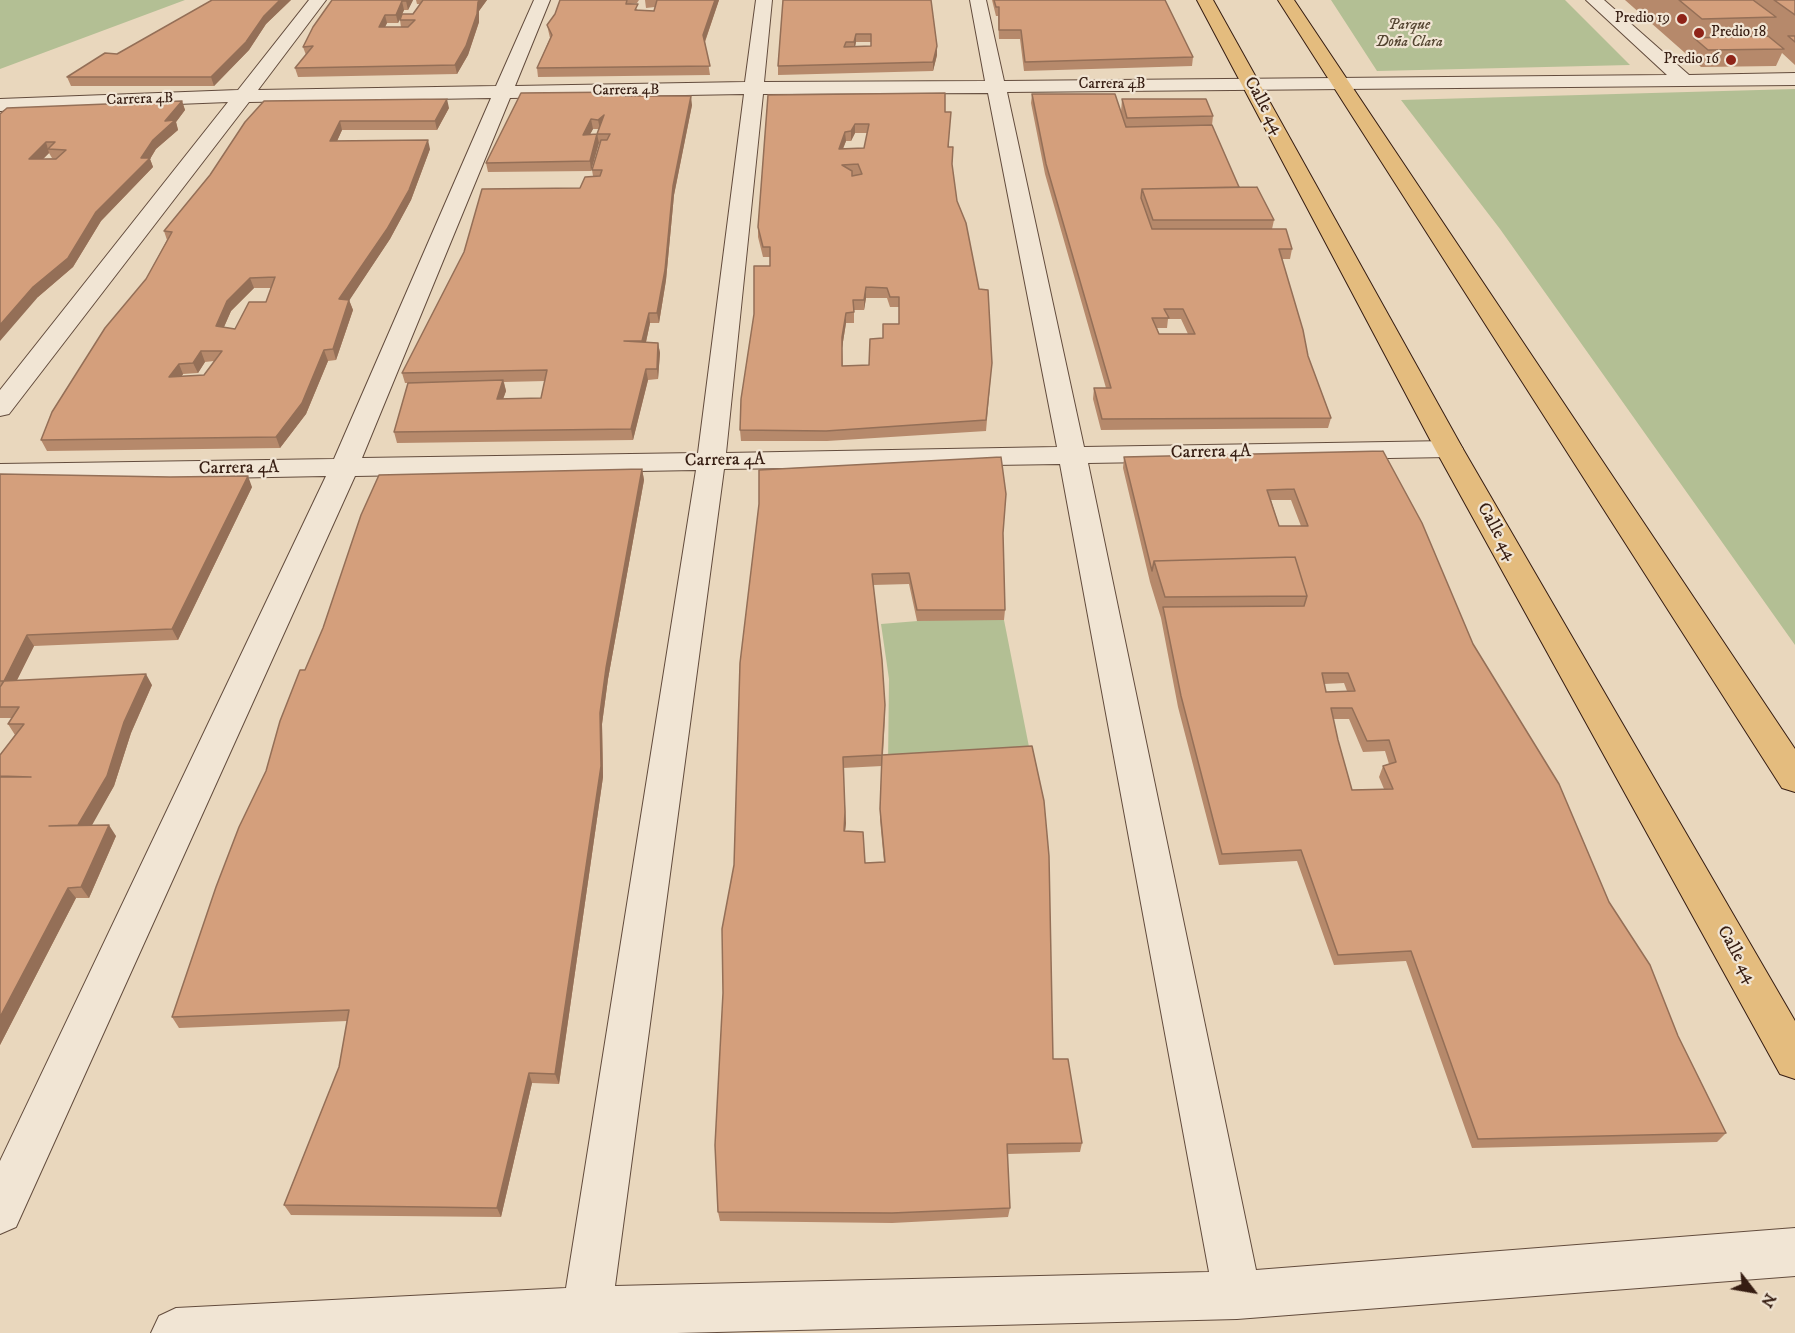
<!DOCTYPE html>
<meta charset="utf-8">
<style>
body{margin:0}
#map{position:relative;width:1795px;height:1333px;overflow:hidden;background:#e9d7bd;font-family:"IM FELL DW Pica",serif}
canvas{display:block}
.north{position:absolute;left:1723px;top:1261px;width:60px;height:60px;-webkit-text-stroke:4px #f1e5d4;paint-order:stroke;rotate:121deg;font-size:16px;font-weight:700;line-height:24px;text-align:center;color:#361d12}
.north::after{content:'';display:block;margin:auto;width:21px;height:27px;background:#361d12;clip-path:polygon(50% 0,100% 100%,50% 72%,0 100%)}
</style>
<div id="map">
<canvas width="1795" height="1333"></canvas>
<div class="north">N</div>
</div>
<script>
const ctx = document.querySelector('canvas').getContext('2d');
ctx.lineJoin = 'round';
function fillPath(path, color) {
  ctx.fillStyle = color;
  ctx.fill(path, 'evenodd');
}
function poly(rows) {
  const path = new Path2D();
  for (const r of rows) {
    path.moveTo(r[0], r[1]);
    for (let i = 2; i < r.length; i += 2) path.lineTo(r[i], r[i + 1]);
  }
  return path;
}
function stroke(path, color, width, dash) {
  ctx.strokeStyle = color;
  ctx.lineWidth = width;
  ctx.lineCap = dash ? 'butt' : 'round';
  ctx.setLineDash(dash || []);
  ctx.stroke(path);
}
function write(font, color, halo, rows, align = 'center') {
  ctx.font = font + ' "IM FELL DW Pica",serif';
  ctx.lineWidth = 4.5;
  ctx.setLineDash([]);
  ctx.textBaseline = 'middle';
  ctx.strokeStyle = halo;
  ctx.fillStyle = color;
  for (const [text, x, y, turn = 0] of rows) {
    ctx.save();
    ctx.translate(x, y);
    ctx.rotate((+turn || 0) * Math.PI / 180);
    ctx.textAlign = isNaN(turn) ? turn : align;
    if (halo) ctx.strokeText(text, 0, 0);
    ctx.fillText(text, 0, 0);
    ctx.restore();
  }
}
const green = poly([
 [0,0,185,0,0,69],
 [1331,0,1565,0,1630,65,1377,71],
 [1795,89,1795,645,1500,229,1401,100],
 [930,620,1004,620,1031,757,888,765,889,679,881,624]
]);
const minor = poly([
 [309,0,326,0,258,90,496,86,534,0,550,0,515,86,745,82,756,0,772,0,764,82,985,81,970,0,986,0,1004,81,1667,75,1586,0,1604,0,1689,75,1795,73,1795,85,1007,92,1084,447,1449,441,1459,443,1463,449,1459,455,1449,457,1088,463,1256,1270,1795,1228,1795,1276,1237,1319,677,1333,151,1333,159,1316,176,1308,566,1288,696,470,355,476,16,1227,0,1234,0,1161,326,476,0,482,0,464,334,459,491,98,249,102,9,414,0,416,0,390,228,102,0,111,0,99,238,90,309,0],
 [988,93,1057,447,726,453,763,94,988,93],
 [744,94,698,453,362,458,510,98,744,94],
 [1060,464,1209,1272,615,1286,724,469,1060,464]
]);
const major = poly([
 [1197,0,1213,0,1463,449,1795,1021,1795,1079,1780,1074,1435,449,1197,0],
 [1278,0,1294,0,1795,749,1795,792,1782,788,1278,0]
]);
const wall = poly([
 [212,0,291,0,266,24,249,50,214,86,71,86,67,77,117,54],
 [332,0,413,0,408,10,404,10,398,23,387,23,385,27,401,27,400,20,413,14,420,4,417,4,416,0,487,0,479,11,479,22,468,55,457,74,298,77,295,68,306,55,303,47],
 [560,0,639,0,637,3,630,4,638,10,654,11,655,7,646,8,645,0,719,0,705,42,710,75,538,77,537,68,550,38,547,25,555,14],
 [783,0,937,46,937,55,933,71,778,75,778,66],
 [856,42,871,42,871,46,855,47],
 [992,0,1165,0,1193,57,1192,66,1024,71,1020,39,999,39,998,16,996,16],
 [1625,0,1795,0,1795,65,1782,53,1776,66,1701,67],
 [625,92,626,96,692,105,674,195,666,280,659,323,650,323,646,342,658,343,660,353,658,379,648,380,633,440,397,443,394,432,408,383,405,383,402,373,580,188,593,176,592,170,600,143,599,143,591,171,488,172,486,163],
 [593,129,599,129,597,134,590,134],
 [545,381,541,398,503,399,506,391,504,382],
 [1032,94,1121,112,1122,99,1213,116,1212,125,1239,187,1274,220,1272,229,1292,249,1290,259,1282,259,1308,356,1331,418,1328,428,1101,430,1093,399,1094,388,1106,388,1045,174,1031,103],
 [1168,319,1181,319,1188,334,1159,334,1157,328,1167,328],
 [768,95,945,112,949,147,957,201,991,374,986,431,827,441,741,441,740,430,770,266,770,257,763,257,758,237,758,227],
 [855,133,868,133,864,148,843,149,846,141,851,141],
 [866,298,887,298,890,307,899,307,899,324,883,324,883,338,869,365,843,366,842,348,846,323,854,323,854,310,864,310],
 [182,101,185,110,176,122,178,130,156,149,150,159,153,167,101,221,73,267,38,297,0,114],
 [49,153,52,158,56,158,43,159],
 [449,108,437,130,342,130,337,141,430,149,411,200,390,239,349,300,353,310,336,360,328,361,306,414,280,448,47,451,41,440,146,279,167,240,164,231,210,175,245,122],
 [254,288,271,288,266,302,235,329,224,327,231,311],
 [214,361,204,375,182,376,183,374,198,373,205,362],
 [1383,451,1473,644,1609,902,1678,1036,1726,1133,1717,1142,1472,1148,1406,961,1334,965,1297,861,1219,865,1178,707,1161,618,1150,582,1123,468,1124,457],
 [1271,500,1291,500,1301,526,1279,526],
 [1344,683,1347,691,1326,692,1324,684],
 [1333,719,1349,719,1363,752,1385,751,1389,764,1383,766,1379,777,1384,789,1352,790,1338,740],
 [642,469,644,480,608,679,602,724,603,777,559,1084,532,1083,501,1217,291,1215,284,1205,339,1067,347,1021,179,1028,172,1017,305,670],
 [0,474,170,477,252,487,178,640,34,646,17,680,152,685,131,733,114,786,91,825,116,836,89,898,76,898,0,1045,0,755,15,735,8,724,12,718,0,718],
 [759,504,1005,610,1004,620,917,621,909,584,873,585,885,716,883,755,1053,1059,1082,1143,1080,1152,1007,1154,1010,1208,1008,1217,892,1223,720,1221,718,1212,734,865],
 [882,766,880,820,884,862,865,863,845,831,846,823,843,768]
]);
const shadedWall = poly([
 [280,0,291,0,266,24,249,50,214,86,211,77,264,16],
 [406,0,413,0,408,10,406,1],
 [480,0,487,0,479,11,479,22,468,55,457,74,455,65,478,2],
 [715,0,719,0,704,44,703,35],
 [402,1,404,10,398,23,396,15],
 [385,15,387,23,381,35,379,27],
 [856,34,856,42,854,51,854,42],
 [937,46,937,55,933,71,933,62],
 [691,96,692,105,674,195,666,280,659,323,657,313,673,186],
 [447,99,449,108,437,130,435,121],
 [182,101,185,110,176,122,178,130,156,149,150,159,153,167,101,221,73,267,38,297,0,341,0,325,141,158,165,121],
 [604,115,600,129,598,120],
 [591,119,593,129,585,144,583,135],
 [340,121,342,130,333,150,330,141],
 [855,124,855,133,851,141,851,131],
 [845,132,846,141,839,158,839,149],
 [597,134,599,143,591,171,590,161],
 [428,140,430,149,411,200,390,239,343,310,339,299],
 [46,142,49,153,33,169,29,159],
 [250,278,254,288,231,311,220,336,216,326,227,301],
 [866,287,866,298,864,310,864,300],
 [349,300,353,310,336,360,333,349],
 [649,313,650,323,644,351,642,341],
 [846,313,846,323,842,348,842,337],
 [658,343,660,353,658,379,657,369],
 [324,350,328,361,306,414,280,448,276,437],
 [201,351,205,362,198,373,193,363],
 [179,364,183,374,174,387,169,377],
 [646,369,648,380,633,440,631,429],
 [503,380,506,391,499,410,497,399],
 [642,469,644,480,608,679,602,724,603,777,559,1084,555,1074,606,668],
 [248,476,252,487,178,640,172,629],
 [27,635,34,646,11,692,4,681],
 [146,674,152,685,131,733,114,786,86,836,78,825],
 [845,812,846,823,844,841,844,831],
 [109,825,116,836,89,898,81,887],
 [68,888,76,898,0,1045,0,1017],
 [529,1073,532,1083,501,1217,497,1208]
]);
const building = poly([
 [212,0,280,0,264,16,246,42,211,77,67,77,105,53,117,54,212,0],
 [332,0,406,0,406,1,402,1,396,15,385,15,379,27,408,27,415,20,400,20,402,14,413,14,423,0,480,0,478,2,477,14,466,46,455,65,295,68,313,46,303,47,313,27,332,0],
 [560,0,627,0,626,4,638,4,635,10,654,11,657,0,715,0,703,35,710,66,537,68,552,35,547,25,555,14,560,0],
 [783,0,931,0,937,46,933,62,778,66,783,0],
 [856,34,871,34,871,46,844,47,846,42,854,42,856,34],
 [994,0,1165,0,1193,57,1025,62,1021,30,999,30,999,7,996,7,994,0],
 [1679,0,1753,0,1776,17,1702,19,1679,0],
 [1774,0,1795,0,1795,15,1774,0],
 [1768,36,1784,49,1708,50,1694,38,1768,36],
 [1788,36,1795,36,1795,42,1788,36],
 [625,92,623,96,691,96,673,186,665,270,657,313,649,313,642,341,624,341,658,343,657,369,646,369,631,429,394,432,408,383,503,380,497,399,541,398,547,370,402,373,464,252,482,189,580,188,585,177,600,176,602,170,592,170,601,140,607,140,610,134,597,134,590,161,486,163,521,93,625,92],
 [604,115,597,134,583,135,591,119,598,120,604,115],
 [945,93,945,112,951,112,948,147,953,147,952,164,957,201,966,223,979,289,988,290,992,363,986,420,826,431,740,430,741,399,754,314,754,266,770,266,770,247,763,247,758,227,768,95,945,93],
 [855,124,869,124,864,148,839,149,845,132,851,131,855,124],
 [858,164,862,174,852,176,852,171,842,165,858,164],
 [866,287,887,288,890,297,899,297,899,324,883,324,883,338,870,339,869,365,842,366,842,337,846,313,854,312,853,300,864,300,866,287],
 [1032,94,1115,94,1126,127,1212,125,1239,187,1142,189,1141,198,1152,229,1286,229,1292,249,1279,249,1303,330,1308,356,1331,418,1102,419,1094,388,1111,388,1046,164,1032,94],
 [1164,309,1183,309,1195,334,1159,334,1152,318,1169,318,1164,309],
 [447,99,435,121,340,121,330,141,428,140,409,190,387,229,339,299,349,300,333,349,324,350,302,403,276,437,41,440,52,412,105,328,146,279,172,232,164,231,210,175,245,122,264,101,447,99],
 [275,277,266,302,249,302,235,329,216,326,227,301,250,278,275,277],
 [201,351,222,351,204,375,169,377,179,364,193,363,201,351],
 [1122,99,1206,99,1213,116,1127,118,1122,99],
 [182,101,165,121,175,120,153,140,141,158,150,158,96,212,68,258,33,287,0,325,0,114,7,108,182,101],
 [46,142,55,142,48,149,66,150,56,159,29,159,46,142],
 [1257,187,1274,220,1153,220,1142,189,1257,187],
 [1383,451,1422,523,1473,644,1559,784,1609,902,1650,965,1678,1036,1726,1133,1478,1139,1411,951,1338,955,1301,850,1222,854,1181,696,1163,607,1304,606,1307,596,1295,557,1154,561,1152,571,1124,457,1383,451],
 [1294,489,1308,526,1279,526,1267,490,1294,489],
 [1322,673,1348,673,1355,691,1326,692,1322,673],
 [1331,708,1352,708,1367,741,1389,740,1396,762,1383,766,1393,789,1352,790,1338,740,1331,708],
 [1001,457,1006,494,1003,533,1005,610,917,610,909,573,872,574,882,660,885,705,882,755,1032,746,1044,801,1049,856,1053,1059,1068,1059,1082,1143,1007,1144,1010,1208,892,1213,718,1212,715,1145,723,993,722,929,734,865,740,663,759,504,759,470,1001,457],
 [882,755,880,809,885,862,865,863,863,832,844,831,845,812,843,757,882,755],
 [642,469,606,668,600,713,601,766,555,1074,529,1073,497,1208,284,1205,339,1067,349,1010,172,1017,216,887,239,827,266,771,280,721,300,670,305,670,323,628,361,515,379,475,642,469],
 [0,474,170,477,248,476,172,629,27,635,4,681,146,674,124,722,107,776,78,825,49,826,109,825,81,887,68,888,0,1017,0,777,31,777,0,776,0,755,24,724,8,724,19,707,0,707,0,687,4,681,0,681,0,474],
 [1295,557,1307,596,1165,597,1154,561,1295,557]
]);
const markers = [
 [1682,19,6,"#8f2418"],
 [1699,33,6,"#8f2418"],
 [1731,60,6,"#8f2418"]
];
const farPoinames = [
 ["Predio 19",1670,19],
 ["Predio 18",1711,33,"left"],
 ["Predio 16",1719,60]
];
const farParknames = [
 ["Parque",1409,26],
 ["Doña Clara",1409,43]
];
const farStreetnames = [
 ["Carrera 4B",1112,85],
 ["Carrera 4B",626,91,-1],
 ["Carrera 4B",140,100,-2]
];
const streetNames = [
 ["Calle 44",1263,106,61],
 ["Carrera 4A",1211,453,-1],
 ["Carrera 4A",725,461,-1],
 ["Carrera 4A",239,469,-1],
 ["Calle 44",1496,532,61],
 ["Calle 44",1736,955,61]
];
fillPath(green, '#b3bf94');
stroke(minor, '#634c3d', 2);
stroke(major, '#361d12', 2);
fillPath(minor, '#f1e5d4');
fillPath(major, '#e4bc7e');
fillPath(wall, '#b6896b');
fillPath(shadedWall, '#946f57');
fillPath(building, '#d49f7c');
stroke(building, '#946f57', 1.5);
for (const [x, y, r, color] of markers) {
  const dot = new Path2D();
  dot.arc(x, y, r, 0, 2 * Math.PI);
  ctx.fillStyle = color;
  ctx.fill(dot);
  stroke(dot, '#f1e5d4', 2);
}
write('15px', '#361d12', '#f1e5d4', farPoinames, 'right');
write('italic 15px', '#554632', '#f1e5d4', farParknames);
write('15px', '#361d12', '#f1e5d4', farStreetnames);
write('18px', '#361d12', '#f1e5d4', streetNames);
</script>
